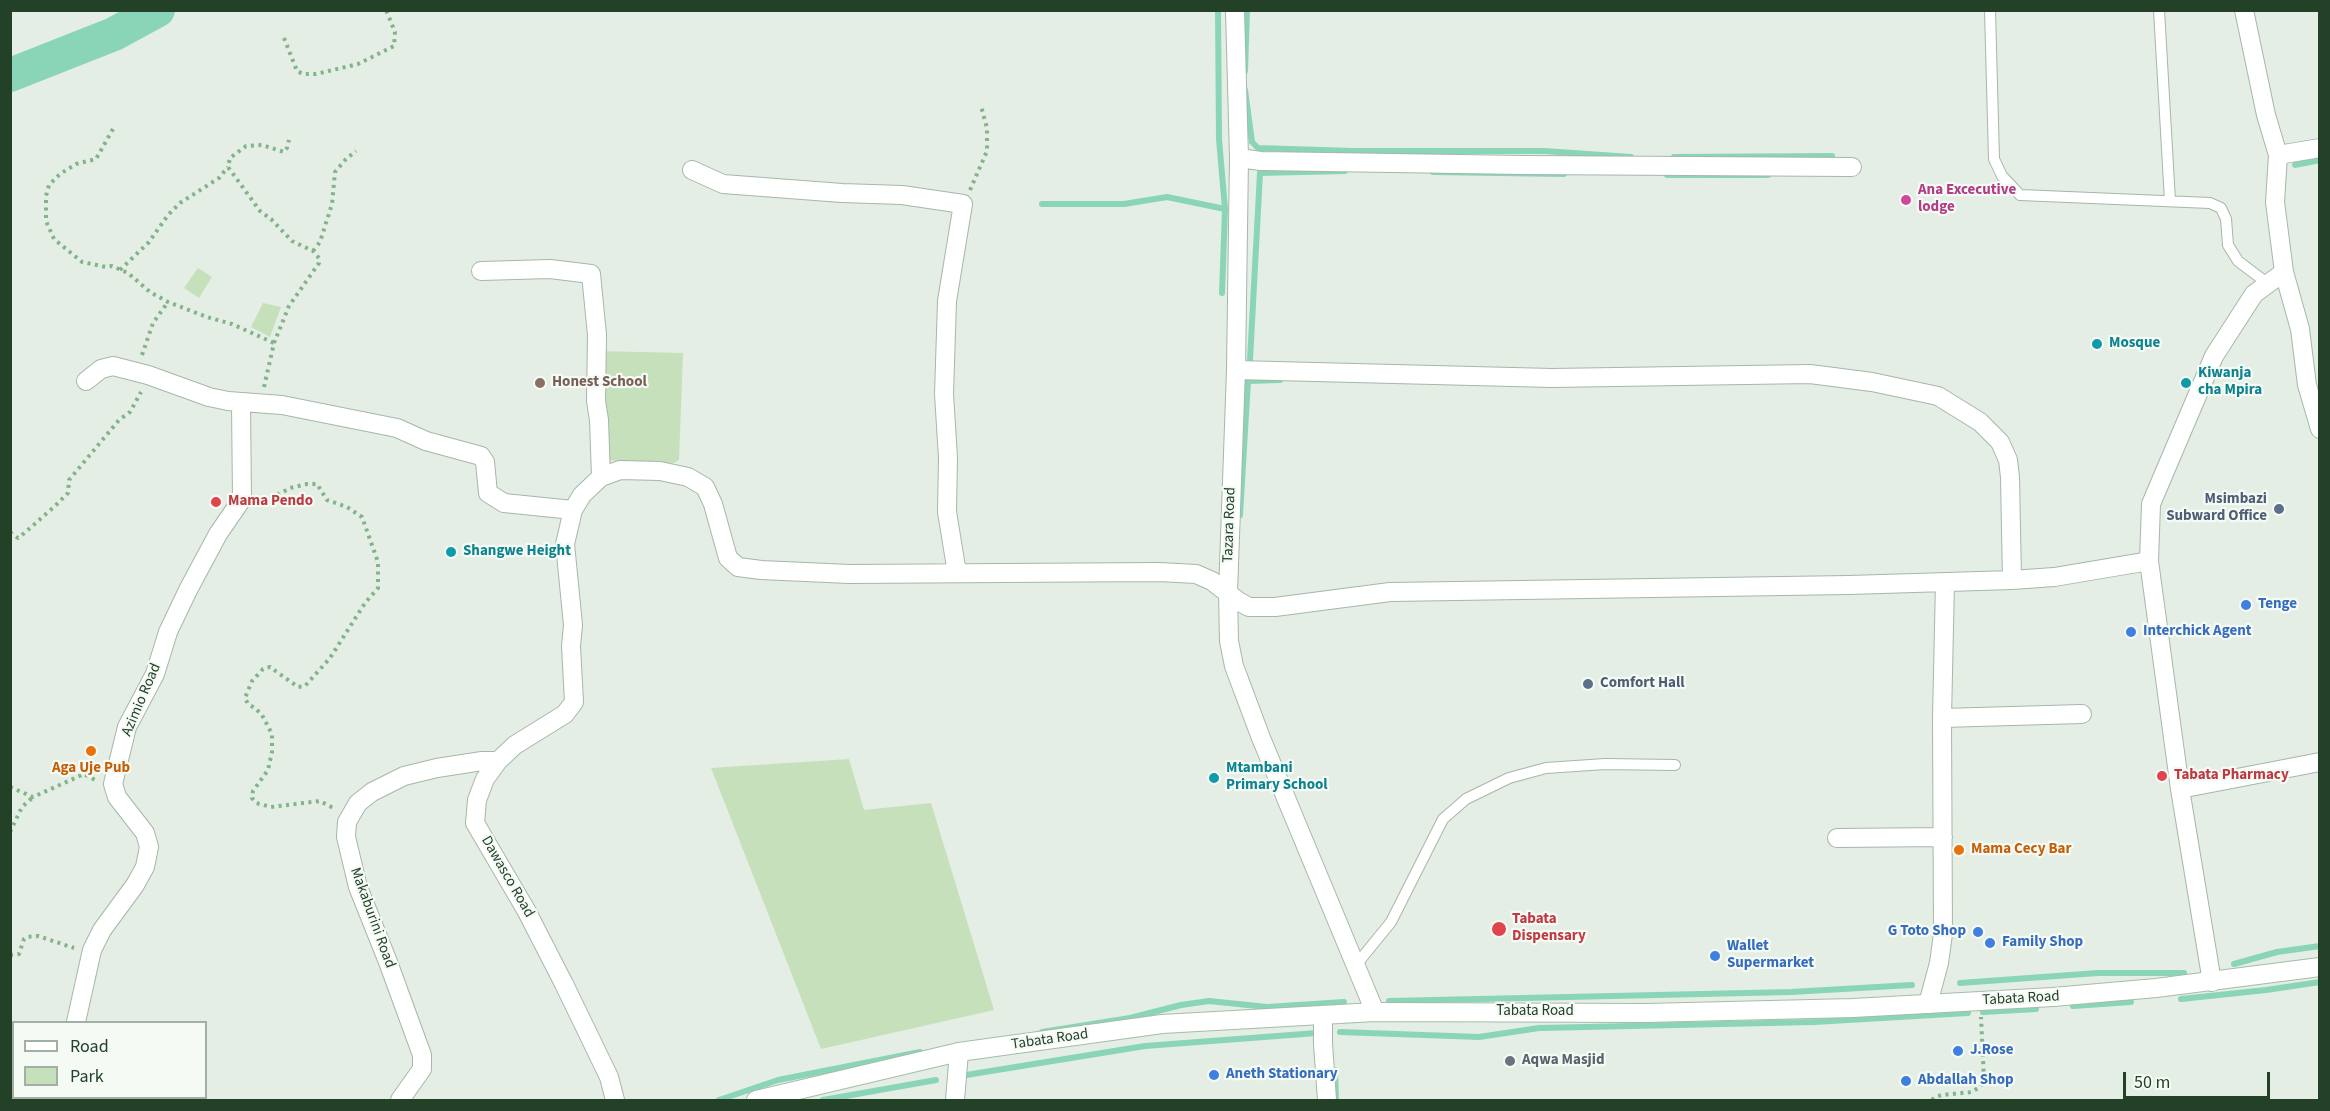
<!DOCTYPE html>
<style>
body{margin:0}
#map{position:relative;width:2330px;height:1111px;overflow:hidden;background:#e4eee4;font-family:"Source Sans 3",sans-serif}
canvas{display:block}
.frame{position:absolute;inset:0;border:12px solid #224127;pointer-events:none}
.legend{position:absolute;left:12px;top:1021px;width:195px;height:78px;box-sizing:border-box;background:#f5faf5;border:2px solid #a1b0a3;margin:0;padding:8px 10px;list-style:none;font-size:18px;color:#224127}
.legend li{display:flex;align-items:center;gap:12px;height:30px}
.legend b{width:30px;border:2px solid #a1b0a3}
.scale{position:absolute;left:2123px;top:1072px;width:147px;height:27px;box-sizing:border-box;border:3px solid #224127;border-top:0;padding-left:8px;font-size:18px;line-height:21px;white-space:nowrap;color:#224127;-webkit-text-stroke:4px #f5faf5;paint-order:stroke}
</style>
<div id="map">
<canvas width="2330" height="1111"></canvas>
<div class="frame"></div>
<ul class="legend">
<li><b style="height:8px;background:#fff"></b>Road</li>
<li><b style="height:16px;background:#c6e0bc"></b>Park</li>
</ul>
<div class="scale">50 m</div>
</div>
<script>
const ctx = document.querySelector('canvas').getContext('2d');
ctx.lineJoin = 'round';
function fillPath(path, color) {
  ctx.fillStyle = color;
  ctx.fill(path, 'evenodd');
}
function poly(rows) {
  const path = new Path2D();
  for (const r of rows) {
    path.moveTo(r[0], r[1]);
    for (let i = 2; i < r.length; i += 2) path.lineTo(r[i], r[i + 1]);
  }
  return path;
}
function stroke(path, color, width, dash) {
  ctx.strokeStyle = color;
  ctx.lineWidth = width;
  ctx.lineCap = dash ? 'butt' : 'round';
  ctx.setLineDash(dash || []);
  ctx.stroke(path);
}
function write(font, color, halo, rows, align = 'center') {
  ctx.font = font + ' "Source Sans 3",sans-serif';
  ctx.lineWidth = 4.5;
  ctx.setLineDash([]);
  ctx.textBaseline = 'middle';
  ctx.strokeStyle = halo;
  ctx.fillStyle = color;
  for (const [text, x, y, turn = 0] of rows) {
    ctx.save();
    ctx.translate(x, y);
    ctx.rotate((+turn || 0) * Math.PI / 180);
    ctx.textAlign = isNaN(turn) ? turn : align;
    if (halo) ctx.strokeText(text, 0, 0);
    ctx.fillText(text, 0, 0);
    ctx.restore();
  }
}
const green = poly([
 [198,268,212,277,199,298,184,288],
 [263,303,281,307,270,337,251,327],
 [598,351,683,353,679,460,674,463,604,460],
 [849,759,864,810,931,803,994,1010,821,1049,711,768]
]);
const stream = poly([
 [1218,10,1219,139,1225,209,1222,293],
 [1245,71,1247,10],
 [1245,90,1252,142,1258,148,1354,151,1544,151,1631,157],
 [1674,157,1832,156],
 [2295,165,2320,160],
 [1433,172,1564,174],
 [1667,175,1768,175],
 [1042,204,1124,204,1167,197,1225,209],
 [1250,360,1260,173,1345,171],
 [1240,515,1248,381,1280,380],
 [2234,964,2277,952,2320,946],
 [1960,983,2098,973,2184,973],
 [2181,999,2266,990,2320,982],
 [1389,1001,1791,992,1912,985],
 [2073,1006,2131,1002],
 [1983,1012,2036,1009],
 [1042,1032,1130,1018,1181,1005,1209,1001,1267,1007,1344,1002],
 [1340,1032,1479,1037,1539,1028,1814,1022,1968,1013],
 [1335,1070,1336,1099],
 [960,1076,1145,1046,1317,1033],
 [719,1100,778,1080,920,1052],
 [823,1100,936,1080]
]);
const river = poly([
 [10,75,114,34,158,10]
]);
const path = poly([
 [284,38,297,71,303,74,316,74,358,64,394,46,395,32,386,10],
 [113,129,96,159,76,164,60,174,49,185,46,196,46,221,54,239,82,262,106,267,112,266,128,273,150,292,168,302,207,317,232,324,274,343],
 [970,190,987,151,987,128,981,106],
 [313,251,320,242,332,204,335,172,346,159,356,151],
 [120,270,149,242,168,215,180,203,219,178,228,167],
 [142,355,153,323,168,302],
 [264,387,274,343,289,306,319,263,319,258,313,251,292,241,271,219,260,211,228,167,230,158,246,146,262,145,284,152,287,148,289,140],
 [257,504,261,504,290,488,307,484,317,484,327,500,347,507,362,517,378,562,378,588,365,603,330,658,305,686,298,687,270,667,263,669,252,681,245,698,248,704,255,708,262,715,272,734,272,752,268,770,253,791,252,798,256,803,271,807,320,801,335,809],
 [10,532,18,538,21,536,55,506,68,493,69,480,119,420,130,412,141,392],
 [10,787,33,797,84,774,97,781],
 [10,832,22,807,33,797],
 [10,955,19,954,24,939,27,937,38,936,74,948],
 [10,1059,14,1061],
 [1932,1100,1935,1097,1942,1095,1972,1092,1981,1086,1984,1080,1981,1017]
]);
const service = poly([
 [1990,10,1994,159,2002,176,2020,195,2210,203,2221,208,2226,219,2228,245,2238,261,2267,283],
 [2159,10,2170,201],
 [1356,965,1391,922,1443,819,1466,799,1509,778,1546,768,1605,764,1675,765]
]);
const minor = poly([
 [1235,10,1239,158,1236,370,1228,593,1229,641,1234,666,1261,738,1375,1012],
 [2244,10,2266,115,2278,155,2275,202,2284,272,2300,329,2307,385,2320,429],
 [2278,155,2320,148],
 [1239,158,1261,161,1523,165,1852,167],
 [692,170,723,184,842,193,902,195,963,204,947,301,944,394,948,458,947,512,957,573],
 [481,271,550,269,591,274,597,335,596,401,599,420,601,477],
 [1236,370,1552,378,1810,374,1872,382,1938,396,1980,422,2000,442,2008,460,2010,477,2012,580],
 [86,381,101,369,113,366,148,375,209,397,228,401,282,405,397,428,426,441,481,456,485,462,488,493,504,503,573,510],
 [1942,718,2082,714],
 [2180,789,2320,762],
 [1837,838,1943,837],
 [2212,982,2180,789,2149,561,2151,504,2214,356,2254,294,2284,272],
 [1928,1004,1939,963,1943,934,1942,718,1945,582],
 [1323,1015,1323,1044,1327,1100],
 [76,1022,92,950,102,930,135,885,145,867,149,847,145,833,117,797,113,784,127,727,155,674,168,632,188,590,218,534,242,499,241,404],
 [19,1100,24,1098],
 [400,1100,422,1069,422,1055,388,962,358,887,346,837,347,822,358,803,372,792,404,776,437,768,482,761,498,761],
 [615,1100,609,1077,564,984,526,910,475,823,477,800,485,779,498,761,515,745,565,714,574,702,571,646,573,625,565,544,573,510,582,495,601,477,620,470,660,471,688,477,705,487,713,504,728,558,738,567,761,570,849,574,1159,572,1196,574,1212,581,1238,601,1249,607,1275,607,1390,592,1849,585,2012,580,2054,577,2149,561],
 [955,1100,959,1052]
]);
const secondary = poly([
 [756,1100,959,1052,1162,1024,1375,1012,1646,1013,1853,1008,2053,997,2156,988,2320,967]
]);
const markers = [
 [1906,200,6,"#d1479c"],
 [2097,344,6,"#0f9aa8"],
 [540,383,6,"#8d6e63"],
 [2186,383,6,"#0f9aa8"],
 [216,502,6,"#e0444e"],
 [2279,509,6,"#5c6f8a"],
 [451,552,6,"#0f9aa8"],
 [2246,605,6,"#3f7fe0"],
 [2131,632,6,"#3f7fe0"],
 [1588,684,6,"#5c6f8a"],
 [91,751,6,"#e8710a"],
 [2162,776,6,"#e0444e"],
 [1214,778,6,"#0f9aa8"],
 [1959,850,6,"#e8710a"],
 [1499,929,8,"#e0444e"],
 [1978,932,6,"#3f7fe0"],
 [1990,943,6,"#3f7fe0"],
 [1715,956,6,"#3f7fe0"],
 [1958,1051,6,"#3f7fe0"],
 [1510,1061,6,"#6b7280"],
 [1214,1075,6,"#3f7fe0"],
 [1906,1081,6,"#3f7fe0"]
];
const hotelNames = [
 ["Ana Excecutive",1918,191],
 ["lodge",1918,208]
];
const cultureNames = [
 ["Mosque",2109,344],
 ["Kiwanja",2198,374],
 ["cha Mpira",2198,391],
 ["Shangwe Height",463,552],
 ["Mtambani",1226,769],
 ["Primary School",1226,786]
];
const educationNames = [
 ["Honest School",552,383]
];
const serviceNames = [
 ["Msimbazi",2267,500],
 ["Subward Office",2267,517],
 ["Comfort Hall",1600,684,"left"]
];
const healthNames = [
 ["Mama Pendo",228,502],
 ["Tabata Pharmacy",2174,776],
 ["Tabata",1512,920],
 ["Dispensary",1512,937]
];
const streetNames = [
 ["Tazara Road",1230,525,-88],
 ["Azimio Road",142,700,-67],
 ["Dawasco Road",507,877,60],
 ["Makaburini Road",372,918,70],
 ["Tabata Road",2021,999,-3],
 ["Tabata Road",1535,1012],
 ["Tabata Road",1050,1040,-8]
];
const shopNames = [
 ["Tenge",2258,605],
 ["Interchick Agent",2143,632],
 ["G Toto Shop",1966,932,"right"],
 ["Family Shop",2002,943],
 ["Wallet",1727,947],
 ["Supermarket",1727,964],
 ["J.Rose",1970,1051],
 ["Aneth Stationary",1226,1075],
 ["Abdallah Shop",1918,1081]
];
const foodNames = [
 ["Aga Uje Pub",91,769],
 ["Mama Cecy Bar",1971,850,"left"]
];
const worshipNames = [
 ["Aqwa Masjid",1522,1061]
];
fillPath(green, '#c6e0bc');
stroke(stream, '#8ad5b7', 6);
stroke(river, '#8ad5b7', 34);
stroke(service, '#a6b7a8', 12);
stroke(minor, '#a6b7a8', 20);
stroke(secondary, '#a5bda7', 20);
stroke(path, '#83b389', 4, [3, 4.5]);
stroke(service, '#fff', 10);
stroke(minor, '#fff', 18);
stroke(secondary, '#fff', 18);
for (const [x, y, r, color] of markers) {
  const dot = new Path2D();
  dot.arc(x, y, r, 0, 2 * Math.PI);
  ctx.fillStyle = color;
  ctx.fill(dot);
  stroke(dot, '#f5faf5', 2);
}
write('bold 15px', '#b23c85', '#f5faf5', hotelNames, 'left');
write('bold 15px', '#0d838f', '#f5faf5', cultureNames, 'left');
write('bold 15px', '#785e54', '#f5faf5', educationNames, 'left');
write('bold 15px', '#4e5e75', '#f5faf5', serviceNames, 'right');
write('bold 15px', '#be3a42', '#f5faf5', healthNames, 'left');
write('15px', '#224127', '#f5faf5', streetNames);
write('bold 15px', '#366cbe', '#f5faf5', shopNames, 'left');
write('bold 15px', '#c56008', '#f5faf5', foodNames);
write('bold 15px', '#5b616d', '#f5faf5', worshipNames, 'left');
</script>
